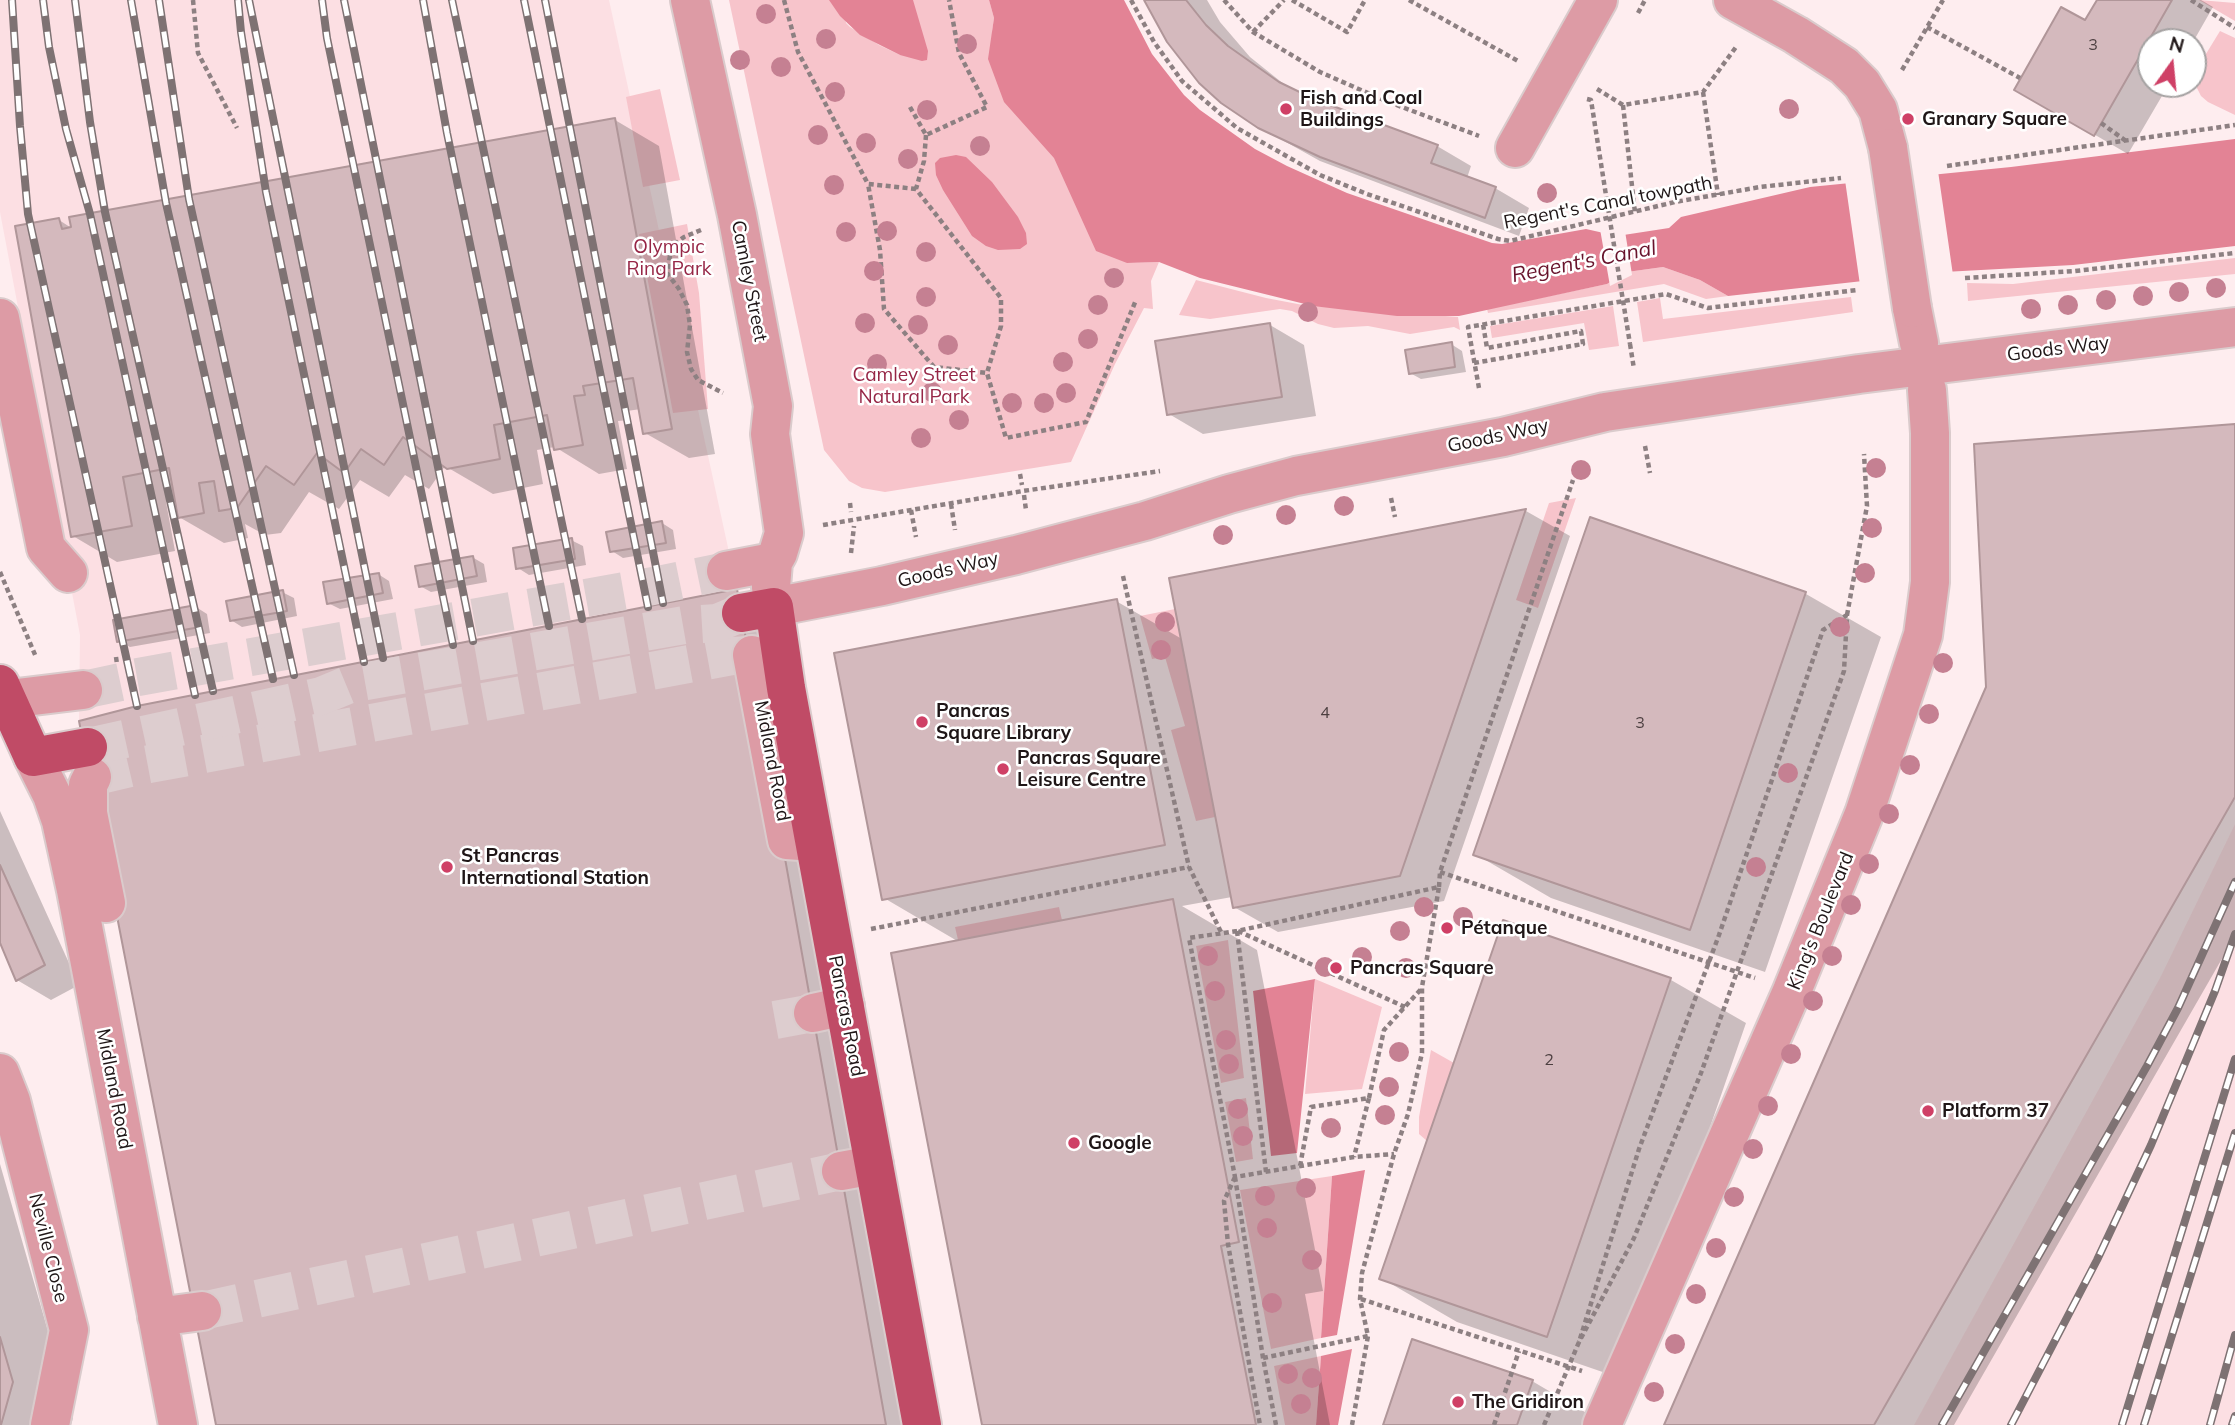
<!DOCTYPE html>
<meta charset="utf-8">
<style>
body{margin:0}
#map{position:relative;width:2235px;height:1425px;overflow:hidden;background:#feedef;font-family:Mulish,sans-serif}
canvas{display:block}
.north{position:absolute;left:2137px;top:28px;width:70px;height:70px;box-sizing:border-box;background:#fff;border:2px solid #a5a2a2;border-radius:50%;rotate:15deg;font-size:19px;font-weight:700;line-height:28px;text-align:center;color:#1f1617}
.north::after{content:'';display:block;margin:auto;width:24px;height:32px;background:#cf4066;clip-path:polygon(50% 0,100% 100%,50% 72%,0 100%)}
</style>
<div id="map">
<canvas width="2235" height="1425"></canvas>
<div class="north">N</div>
</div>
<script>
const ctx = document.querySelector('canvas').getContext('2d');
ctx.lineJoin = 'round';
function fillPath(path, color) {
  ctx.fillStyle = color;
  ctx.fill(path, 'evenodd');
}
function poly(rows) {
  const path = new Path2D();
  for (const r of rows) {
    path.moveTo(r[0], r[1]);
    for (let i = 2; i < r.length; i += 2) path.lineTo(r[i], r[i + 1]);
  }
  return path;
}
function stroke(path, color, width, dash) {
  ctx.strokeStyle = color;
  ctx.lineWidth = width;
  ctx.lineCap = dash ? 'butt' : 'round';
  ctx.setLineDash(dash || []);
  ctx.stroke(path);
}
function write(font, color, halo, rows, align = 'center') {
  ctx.font = font + ' Mulish,sans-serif';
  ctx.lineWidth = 5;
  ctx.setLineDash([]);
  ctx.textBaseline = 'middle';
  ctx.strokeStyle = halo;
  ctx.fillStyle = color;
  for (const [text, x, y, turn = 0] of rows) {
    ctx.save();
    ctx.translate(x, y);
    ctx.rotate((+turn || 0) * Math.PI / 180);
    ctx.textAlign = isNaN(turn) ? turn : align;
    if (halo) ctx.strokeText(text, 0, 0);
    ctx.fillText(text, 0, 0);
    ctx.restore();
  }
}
const built = poly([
 [0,0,609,0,737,589,137,706,79,721,80,635,0,212],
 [2235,824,2235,1425,1914,1425,2161,976]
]);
const green = poly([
 [729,0,843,0,846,23,850,27,879,45,900,55,911,0,989,0,994,18,992,32,1127,263,1159,262,1151,281,1153,309,1144,308,1115,364,1071,462,885,492,862,488,849,481,824,450],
 [2199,0,2235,3,2235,21],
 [2220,31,2235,38,2235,115,2208,102,2201,96,2195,84,2198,67],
 [660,89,680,180,643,187,626,97],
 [687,224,699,293,708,409,673,413,639,234],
 [2235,258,2235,274,1968,301,1967,283,2013,284],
 [1663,267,1700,280,1728,296,1706,299,1664,284,1488,313,1487,309,1607,284,1627,272],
 [1196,280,1266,298,1303,305,1458,317,1460,330,1454,327,1410,334,1368,326,1334,328,1318,324,1292,311,1280,309,1210,319,1179,315],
 [1851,297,1853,312,1643,342,1637,302,1660,298,1663,319],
 [1613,306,1619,346,1589,350,1584,323,1492,338,1490,326],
 [1576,498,1538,608,1516,600,1549,503],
 [1175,609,1215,817,1196,821,1171,730,1185,726,1165,657,1152,659,1140,616],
 [1059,907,1062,920,958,940,955,927],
 [1228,940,1244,1078,1221,1083,1196,946],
 [1315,979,1382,1007,1362,1089,1305,1094],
 [1431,1050,1454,1063,1427,1141,1419,1134,1419,1117],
 [1246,1098,1253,1159,1236,1162,1225,1102],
 [1332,1176,1321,1338,1271,1349,1240,1190],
 [1321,1356,1316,1425,1285,1425,1274,1366]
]);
const water = poly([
 [829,0,913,0,928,51,927,60,922,61,900,55,860,35,840,16],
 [989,0,1124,0,1152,54,1184,95,1200,110,1255,149,1287,166,1347,193,1492,243,1502,244,1586,229,1617,236,1669,228,1681,217,1810,187,2011,167,2235,139,2235,246,2073,265,1944,272,1728,296,1700,280,1663,267,1627,272,1607,284,1459,316,1397,316,1313,306,1200,278,1159,262,1127,263,1096,251,1054,158,1004,102,988,59,994,18],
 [956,155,966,157,992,182,1018,217,1026,233,1027,244,1020,249,998,250,986,246,972,236,943,190,936,175,935,163,940,158],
 [1315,979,1297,1153,1271,1156,1253,991],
 [1365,1170,1337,1335,1321,1338,1332,1176],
 [1352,1349,1338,1425,1316,1425,1321,1356]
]);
const pier = poly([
 [1938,171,1953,275,1860,285,1845,180],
 [1600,229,1617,232,1625,231,1632,275,1610,286]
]);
const shadow = poly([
 [1147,0,1207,0,1220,22,1250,57,1285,85,1299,94,1437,146,1471,166,1467,178,1495,188,1529,208,1519,236,1320,161,1259,127],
 [2099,0,2201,0,2213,7,2193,42,2151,42,2151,84,2169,84,2128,154,2016,89,2086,23],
 [615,120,659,146,715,454,689,458,645,433,641,409,627,411,629,420,618,421,627,469,599,474,555,447,537,450,543,484,493,494,445,466,429,489,405,475,389,497,360,480,339,509,309,492,281,533,265,535,245,524,248,538,224,543,179,517,176,500,166,502,175,551,117,562,73,536,59,220,73,229],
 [1270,325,1304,345,1316,416,1203,434,1169,414],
 [1451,344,1462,351,1466,372,1421,379,1410,373],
 [2235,426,2235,936,1954,1425,1666,1425],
 [1526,511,1570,536,1444,901,1278,932,1234,907,1232,897,1182,906,1257,950,1323,1291,1305,1294,1330,1425,984,1425,959,942,884,898,1116,601,1182,639,1171,580],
 [1591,520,1806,594,1881,637,1765,972,1551,898,1475,854],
 [662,523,673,530,676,549,623,558,612,551],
 [571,540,583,546,586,565,529,575,518,568],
 [472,557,484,564,487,582,431,592,420,586],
 [378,574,389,581,393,599,340,609,328,603],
 [736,591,781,616,926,1425,218,1425],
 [282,592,294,598,297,616,242,627,231,620],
 [196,607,207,614,210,633,130,647,119,641],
 [0,811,79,985,51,1000,17,980,0,938],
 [1504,923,1671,980,1746,1023,1623,1379,1457,1322,1381,1278],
 [0,1164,73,1418,71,1425,0,1425],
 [1532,1381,1607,1425,1384,1425]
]);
const building = poly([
 [1144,0,1186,0,1206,25,1228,46,1279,82,1314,99,1438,145,1431,163,1496,187,1485,218,1320,157,1258,128,1221,103,1199,83,1167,42,1144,0],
 [2097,0,2172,0,2094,136,2014,90,2061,7,2085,20,2097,0],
 [615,118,672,429,643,434,633,378,583,386,585,395,574,396,583,445,554,450,547,415,494,425,500,459,447,469,403,437,384,465,361,449,344,473,317,453,294,485,266,466,237,508,219,511,214,481,199,483,204,513,178,518,169,468,123,477,132,526,71,537,15,226,59,218,62,229,71,227,69,217,615,118],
 [1270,323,1282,397,1167,415,1155,341,1270,323],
 [1452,342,1455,367,1409,374,1405,350,1452,342],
 [2235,424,2235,797,1874,1425,1664,1425,1986,687,1974,444,2235,424],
 [1526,509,1400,876,1233,908,1169,578,1526,509],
 [1590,517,1806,592,1690,930,1473,855,1590,517],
 [662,521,666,543,610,552,606,532,662,521],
 [572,538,575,559,516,569,513,548,572,538],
 [473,556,477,576,419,587,415,566,473,556],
 [379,573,383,593,327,604,323,582,379,573],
 [737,589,886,1425,216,1425,79,721,137,706,737,589],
 [283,590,287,611,230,621,226,601,283,590],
 [1117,599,1165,845,882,900,834,653,1117,599],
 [196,605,200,627,117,642,113,620,196,605],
 [0,865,45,965,16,981,0,943,0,865],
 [1173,899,1239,1242,1221,1246,1256,1425,982,1425,891,953,1173,899],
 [1503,920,1671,978,1547,1337,1379,1279,1503,920],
 [0,1337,13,1382,1,1425,0,1425,0,1337],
 [1412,1339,1533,1380,1517,1425,1383,1425,1412,1339]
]);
const minorTunnel = poly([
 [83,690,121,682,121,680,653,586,726,571],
 [92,777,139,766,732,656,752,655],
 [775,1020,813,1013],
 [202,1311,841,1171]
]);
const majorTunnel = poly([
 [88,747,321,696,350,684,684,625,717,623,741,613]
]);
const path = poly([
 [193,0,198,53,237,128],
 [784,0,798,52,868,184],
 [1131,0,1154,42,1182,81,1237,128,1320,175,1367,194,1498,239,1510,241,1675,202,1760,187,1841,178],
 [1224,0,1253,32,1320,72,1386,101,1479,136],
 [1292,0,1347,32,1365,0],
 [1409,0,1518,61],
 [2191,0,2235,28],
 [1638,13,1645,0],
 [1927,27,2020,78],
 [1253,32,1284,0],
 [1902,70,1943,0],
 [1597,89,1623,105,1703,92,1736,47],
 [1703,92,1718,195],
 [1587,99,1591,100,1608,208],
 [1623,105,1635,213],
 [910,107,926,135,987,107,959,53,949,0],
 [2101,123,2126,141],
 [926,135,924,161,916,189,1001,298,1001,326,987,373,1006,438,1086,422,1136,300],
 [1947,166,2235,125],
 [916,189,868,184,880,250,884,309,934,367,987,373],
 [701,230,684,237,676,243,671,250,667,273,679,289,687,305,690,325,687,352,691,369,698,380,723,393],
 [1965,278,2075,271,2235,253],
 [1630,344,1634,369],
 [1474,363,1583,344,1581,331,1487,348,1483,324],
 [1479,388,1468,327,1666,294,1708,308,1857,290],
 [1645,446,1650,473],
 [1020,474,1022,485],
 [1024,495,1026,510],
 [1391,498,1395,517],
 [850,503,851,512],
 [951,504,955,530],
 [911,510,916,537],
 [823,525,1023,491,1160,471],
 [851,553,854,526],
 [0,572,36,657],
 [1123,576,1189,867,1221,932],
 [1847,615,1867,506,1864,454],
 [116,657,117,664],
 [1440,872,1755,978],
 [1439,887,1440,872,1573,480],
 [871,929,1189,867],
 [1237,931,1266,1172],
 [1238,931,1405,1007],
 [1369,1098,1384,1030,1422,988],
 [1300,1166,1311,1107,1369,1098,1354,1157],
 [1235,1177,1224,1201,1228,1244,1260,1425],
 [1235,1177,1263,1358,1276,1425],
 [1361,1299,1582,1371],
 [1263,1358,1368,1336],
 [1352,1425,1368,1336,1360,1299,1362,1273,1394,1154,1408,1114,1422,1053,1422,987,1439,887,1237,931,1189,938,1235,1177,1354,1157,1394,1154],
 [1494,1425,1519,1351],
 [1544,1425,1579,1342,1639,1149,1719,935,1823,630,1847,615,1844,671,1701,1073,1634,1238,1579,1342]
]);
const minor = poly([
 [690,0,737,215,773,406,770,434,784,533,778,553,773,562,771,587,774,607,882,586,1016,555,1145,521,1229,494,1296,476,1503,437,1605,412,1859,374,2235,327],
 [1733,0,1796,35,1844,66,1862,84,1878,110,1888,148],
 [1515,148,1598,0],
 [1912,308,1919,343],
 [0,318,46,548,68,573],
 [726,571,773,562],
 [752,655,787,840,814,842],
 [9,699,83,690],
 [33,757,52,795,61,821,76,890,178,1425],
 [92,777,88,785,88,813,106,903],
 [813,1013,845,1006],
 [0,1073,11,1101,69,1330,50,1425],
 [841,1171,874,1165],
 [157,1317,202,1311],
 [1602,1425,1792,991,1864,814,1923,635,1930,582,1930,433,1927,390]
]);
const major = poly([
 [741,613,774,607,786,688,922,1425],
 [0,684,33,757,88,747]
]);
const rail = poly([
 [12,0,20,126,28,214,137,706],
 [43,0,49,47,66,129,90,214,195,695],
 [75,0,90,122,105,212,213,691],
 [131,0,166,203,273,679],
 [159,0,189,199,294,675],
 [238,0,241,32,266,192,364,662],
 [249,0,383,658],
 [322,0,327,38,453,645],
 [344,0,473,641],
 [423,0,447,133,549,626],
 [452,0,582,619],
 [524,0,648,607],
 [545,0,663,603],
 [1942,1425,2147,1066,2178,1008,2235,882],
 [2011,1425,2097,1260,2151,1145,2215,991,2235,934],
 [2122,1425,2235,1059],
 [2144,1425,2235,1133],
 [2210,1425,2235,1335],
 [2232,1425,2235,1416]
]);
const pathBridge = poly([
 [1608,208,1630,344]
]);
const minorBridge = poly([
 [1888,148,1912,308]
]);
const trees = [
 [766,14],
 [826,39],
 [967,44],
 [740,60],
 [781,67],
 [835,92],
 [1789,109],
 [927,110],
 [818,135],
 [866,143],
 [980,146],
 [908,159],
 [834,185],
 [1547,193],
 [887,231],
 [846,232],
 [926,252],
 [874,271],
 [1114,278],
 [2216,288],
 [2179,292],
 [2143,296],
 [926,297],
 [2106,300],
 [1098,305],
 [2068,305],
 [2031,309],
 [1308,312],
 [865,323],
 [918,325],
 [1088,339],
 [948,345],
 [1063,362],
 [877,364],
 [932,392],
 [1066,393],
 [1012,403],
 [1044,403],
 [959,420],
 [921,438],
 [1876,468],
 [1581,470],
 [1344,506],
 [1286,515],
 [1872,528],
 [1223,535],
 [1865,573],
 [1165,622],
 [1840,627],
 [1161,650],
 [1943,663],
 [1929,714],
 [1910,765],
 [1788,773],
 [1889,814],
 [1869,864],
 [1756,867],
 [1851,905],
 [1424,907],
 [1463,917],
 [1400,931],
 [1208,956],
 [1832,956],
 [1362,957],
 [1325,967],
 [1406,968],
 [1215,991],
 [1813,1001],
 [1226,1040],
 [1399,1052],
 [1791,1054],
 [1229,1064],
 [1389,1087],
 [1768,1106],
 [1238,1109],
 [1385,1115],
 [1331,1128],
 [1243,1136],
 [1753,1149],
 [1306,1188],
 [1265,1196],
 [1734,1197],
 [1267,1228],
 [1716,1248],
 [1312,1260],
 [1696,1294],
 [1272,1303],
 [1675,1344],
 [1288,1374],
 [1312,1378],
 [1654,1392],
 [1301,1404]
];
const markers = [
 [1286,109,7,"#cf4066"],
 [1908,119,7,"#cf4066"],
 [922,722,7,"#cf4066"],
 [1003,769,7,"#cf4066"],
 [447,867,7,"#cf4066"],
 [1447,928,7,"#cf4066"],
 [1336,968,7,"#cf4066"],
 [1928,1111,7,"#cf4066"],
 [1074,1143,7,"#cf4066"],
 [1458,1402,7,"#cf4066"]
];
const numberNames = [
 ["3",2093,45],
 ["4",1325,713],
 ["3",1640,723],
 ["2",1549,1060]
];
const poiNames = [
 ["Fish and Coal",1300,98],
 ["Buildings",1300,120],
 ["Granary Square",1922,119],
 ["Pancras",936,711],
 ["Square Library",936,733],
 ["Pancras Square",1017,758],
 ["Leisure Centre",1017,780],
 ["St Pancras",461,856],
 ["International Station",461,878],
 ["Pétanque",1461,928],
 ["Pancras Square",1350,968],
 ["Platform 37",1942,1111],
 ["Google",1088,1143],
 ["The Gridiron",1472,1402]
];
const streetNames = [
 ["Regent's Canal towpath",1608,203,-11],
 ["Camley Street",749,281,79],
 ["Goods Way",2058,349,-7],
 ["Goods Way",1498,436,-12],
 ["Goods Way",948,570,-13],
 ["Midland Road",772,761,79],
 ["King's Boulevard",1821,921,-68],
 ["Pancras Road",846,1016,79],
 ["Midland Road",114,1089,79],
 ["Neville Close",48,1248,76]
];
const parkNames = [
 ["Olympic",669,247],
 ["Ring Park",669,269],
 ["Camley Street",914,375],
 ["Natural Park",914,397]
];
const waterNames = [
 ["Regent's Canal",1584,262,-11]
];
fillPath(built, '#fcdfe3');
fillPath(green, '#f7c4cb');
fillPath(water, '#e38395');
fillPath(pier, '#feedef');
fillPath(shadow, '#0003');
fillPath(building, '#d4b9bd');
stroke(building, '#b09699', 2);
stroke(minorTunnel, '#ddcdcf', 38, [38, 19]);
stroke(majorTunnel, '#ddcdcf', 38, [38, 19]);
stroke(minor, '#dacbcc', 42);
stroke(major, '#dacbcc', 42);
stroke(path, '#8d8082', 4.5, [5, 3.5]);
stroke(minor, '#dd9ba5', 38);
stroke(major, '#c04b66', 38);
stroke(rail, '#7e7273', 8);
stroke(rail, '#fff', 5, [16]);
stroke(minorBridge, '#dacbcc', 42, []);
stroke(pathBridge, '#8d8082', 4.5, [5, 3.5]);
stroke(minorBridge, '#dd9ba5', 38);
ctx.fillStyle = '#c58092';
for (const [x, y] of trees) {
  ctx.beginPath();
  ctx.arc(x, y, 10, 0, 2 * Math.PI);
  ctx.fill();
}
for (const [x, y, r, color] of markers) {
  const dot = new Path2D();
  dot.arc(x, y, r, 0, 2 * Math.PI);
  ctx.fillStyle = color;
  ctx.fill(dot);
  stroke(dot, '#fff', 2.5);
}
write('16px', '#4c3f40', null, numberNames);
write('bold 19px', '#1f1617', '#fff', poiNames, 'left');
write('19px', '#1f1617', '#fff', streetNames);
write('19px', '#962646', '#fff', parkNames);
write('italic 21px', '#68132c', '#fff', waterNames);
</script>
